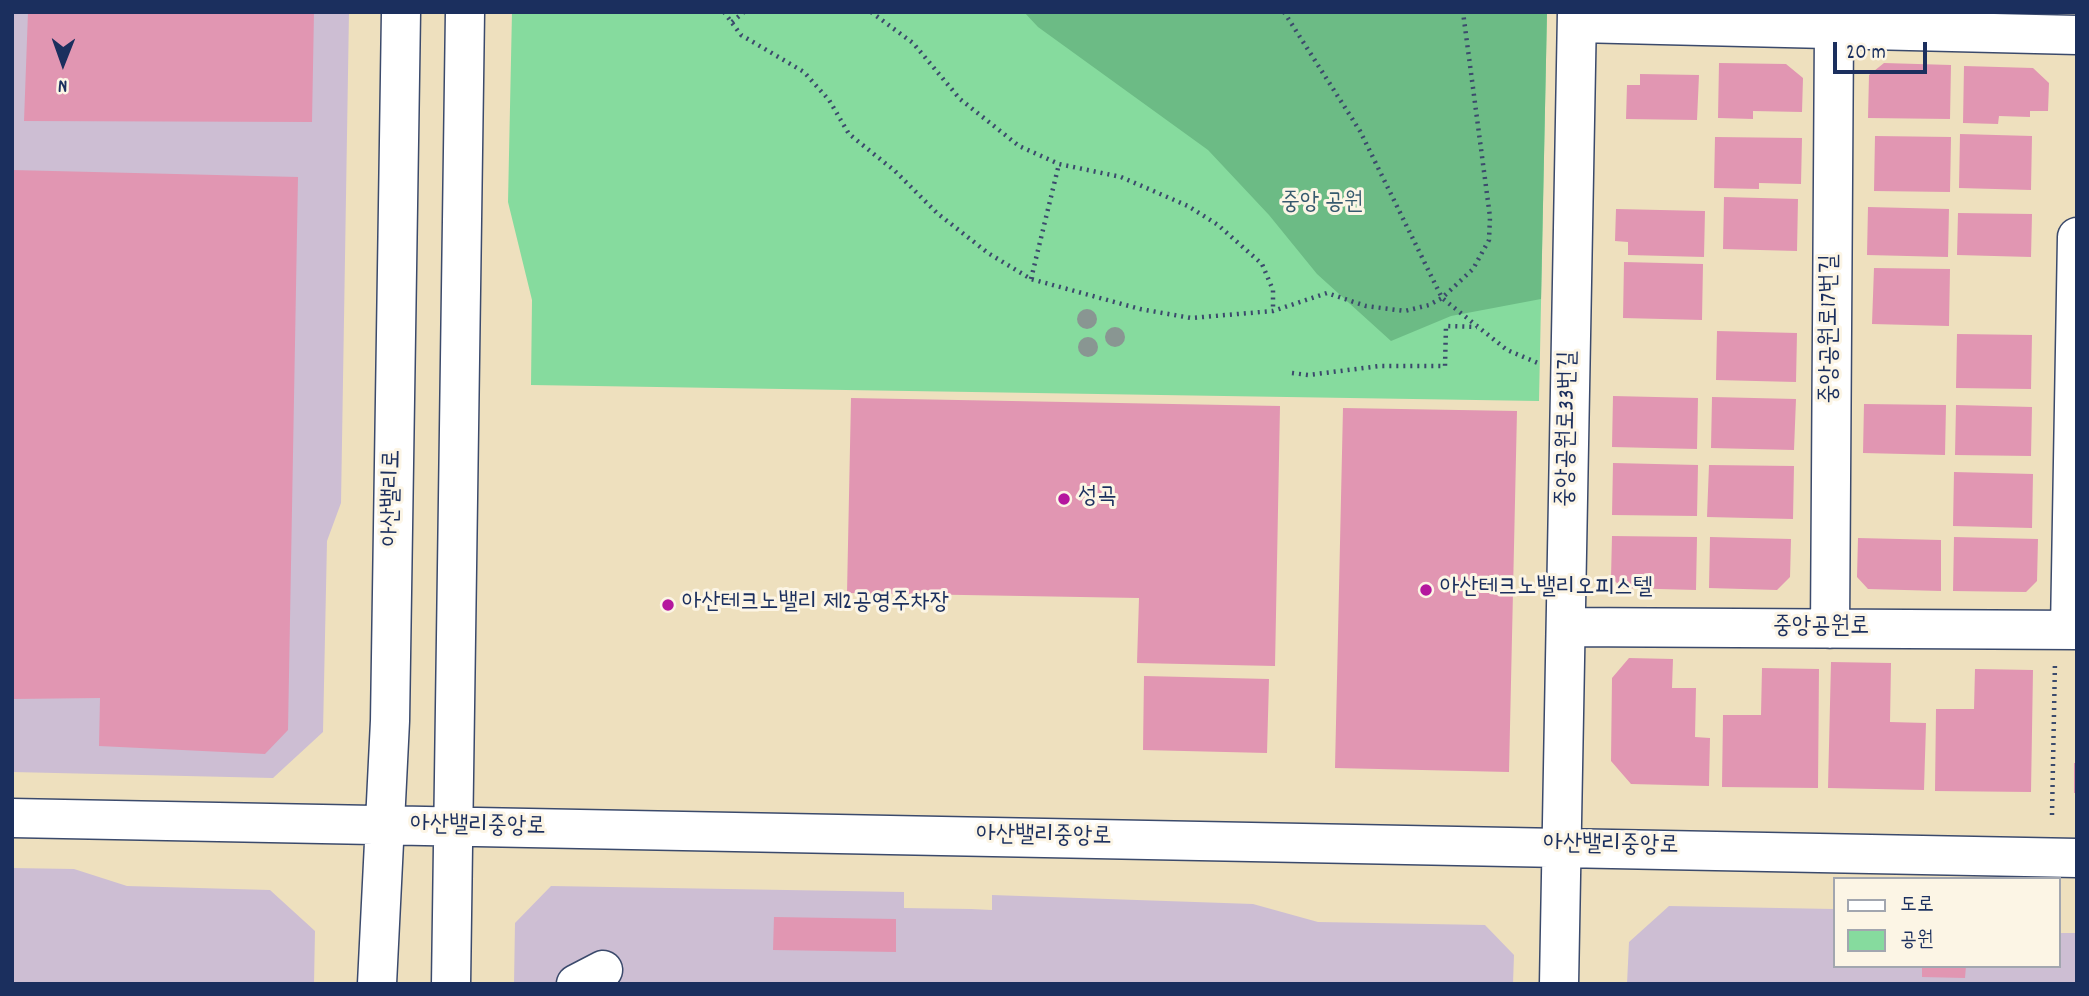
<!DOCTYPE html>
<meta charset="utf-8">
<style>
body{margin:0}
#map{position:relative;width:2089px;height:996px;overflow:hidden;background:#eee0be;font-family:Dekko,"Poor Story",sans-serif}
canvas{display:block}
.frame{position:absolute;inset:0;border:14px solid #1b2f5e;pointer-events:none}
.legend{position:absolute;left:1833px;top:877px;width:228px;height:91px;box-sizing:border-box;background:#fcf5e5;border:2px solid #a2a6af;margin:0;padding:9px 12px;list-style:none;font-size:21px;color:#1b2f5e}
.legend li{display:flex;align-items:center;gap:14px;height:35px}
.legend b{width:35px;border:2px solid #a2a6af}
.north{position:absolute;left:28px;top:28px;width:70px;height:70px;-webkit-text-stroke:5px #fcf5e5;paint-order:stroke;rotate:181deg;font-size:19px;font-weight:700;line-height:28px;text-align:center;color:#1b2f5e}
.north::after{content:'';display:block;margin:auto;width:24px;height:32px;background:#1b2f5e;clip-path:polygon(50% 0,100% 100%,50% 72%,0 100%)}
.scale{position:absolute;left:1833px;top:42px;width:94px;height:32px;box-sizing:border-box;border:4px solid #1b2f5e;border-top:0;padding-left:9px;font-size:21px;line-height:24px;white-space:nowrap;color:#1b2f5e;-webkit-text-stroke:5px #fcf5e5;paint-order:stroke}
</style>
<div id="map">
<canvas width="2089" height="996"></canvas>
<div class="frame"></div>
<ul class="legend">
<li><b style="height:9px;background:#fff"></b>도로</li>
<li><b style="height:19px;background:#86db9e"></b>공원</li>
</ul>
<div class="north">N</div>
<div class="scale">20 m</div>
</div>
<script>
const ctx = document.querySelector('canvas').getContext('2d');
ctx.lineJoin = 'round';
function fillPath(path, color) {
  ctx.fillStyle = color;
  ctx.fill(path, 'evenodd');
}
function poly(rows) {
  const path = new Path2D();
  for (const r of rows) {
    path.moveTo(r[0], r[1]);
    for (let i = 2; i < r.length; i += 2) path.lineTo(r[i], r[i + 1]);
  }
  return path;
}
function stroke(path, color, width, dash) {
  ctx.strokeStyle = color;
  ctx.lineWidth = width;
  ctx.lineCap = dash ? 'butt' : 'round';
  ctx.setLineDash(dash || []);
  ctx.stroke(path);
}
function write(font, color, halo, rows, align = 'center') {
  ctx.font = font + ' Dekko,"Poor Story",sans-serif';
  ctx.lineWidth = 6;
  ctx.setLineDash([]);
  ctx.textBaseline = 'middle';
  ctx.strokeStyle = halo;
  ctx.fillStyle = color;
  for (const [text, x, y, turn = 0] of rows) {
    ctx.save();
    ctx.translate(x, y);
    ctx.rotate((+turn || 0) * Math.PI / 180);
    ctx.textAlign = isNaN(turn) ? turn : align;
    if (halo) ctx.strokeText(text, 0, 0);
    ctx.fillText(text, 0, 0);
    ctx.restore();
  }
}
const industrial = poly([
 [12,12,349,12,341,503,327,541,323,732,273,778,12,772],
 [12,868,74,869,127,886,270,890,315,931,314,984,12,984],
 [551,886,904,892,904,908,971,909,992,910,992,895,1253,904,1318,922,1485,925,1514,955,1513,984,514,984,515,923],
 [1669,906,1834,909,1835,966,2059,966,2059,933,2077,933,2077,984,1627,984,1629,942]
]);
const green = poly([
 [512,12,1547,12,1539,401,531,385,532,300,508,202]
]);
const forest = poly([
 [1024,12,1547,12,1541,299,1451,316,1391,341,1317,274,1269,215,1208,150,1038,27]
]);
const building = poly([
 [28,12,314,12,312,122,24,121],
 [1719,63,1786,64,1803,78,1802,112,1753,111,1753,119,1718,118],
 [1884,63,1951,65,1950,119,1868,118,1869,75],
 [1964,66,2033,68,2049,83,2048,111,2030,111,2030,117,1999,116,1998,124,1963,123],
 [1640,74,1699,75,1697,120,1626,119,1627,85,1640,85],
 [1960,134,2032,136,2031,190,1959,188],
 [1875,136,1951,137,1950,192,1874,191],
 [1715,137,1802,138,1801,184,1759,183,1759,189,1714,188],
 [12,170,298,177,288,730,265,754,99,746,100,698,12,699],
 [1724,197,1798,199,1797,251,1723,249],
 [1868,207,1949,209,1948,257,1867,255],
 [1616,209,1705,211,1704,257,1628,255,1628,242,1615,241],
 [1958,213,2032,214,2031,257,1957,255],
 [1624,262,1703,264,1702,320,1623,318],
 [1874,268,1950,269,1949,326,1872,324],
 [1717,331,1797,333,1796,382,1716,380],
 [1957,334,2032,335,2031,389,1956,388],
 [1613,396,1698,398,1697,449,1612,447],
 [1712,397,1796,399,1794,450,1711,448],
 [851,398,1280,406,1275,666,1137,663,1139,598,847,593],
 [1864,404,1946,405,1945,455,1863,453],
 [1956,405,2032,407,2031,456,1955,455],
 [1343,408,1517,411,1509,772,1335,768],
 [1613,463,1698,465,1697,516,1612,515],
 [1709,465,1794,466,1793,519,1707,517],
 [1954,472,2033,474,2032,528,1953,526],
 [1612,536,1697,537,1696,590,1623,588,1611,578],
 [1710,537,1791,539,1790,577,1777,590,1709,588],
 [1954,537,2038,539,2037,581,2026,592,1953,591],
 [1858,538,1941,540,1941,591,1868,589,1857,577],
 [1629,658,1673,659,1672,688,1696,688,1695,737,1710,738,1709,786,1631,784,1611,761,1612,678],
 [1831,662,1891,663,1890,722,1926,723,1924,790,1828,788],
 [1762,668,1819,669,1818,788,1722,787,1723,715,1761,715],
 [1975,669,2033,670,2031,792,1935,791,1936,709,1974,709],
 [1144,676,1269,679,1267,753,1143,750],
 [2074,763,2077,763,2077,793,2074,793],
 [774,917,896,919,896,952,773,950],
 [1922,966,1966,966,1965,978,1922,977]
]);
const path = poly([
 [724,12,741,35,804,72,829,100,849,134,895,171,937,213,988,253,1031,279,1140,309,1191,318,1273,311,1327,293,1366,306,1405,311,1429,305,1442,298,1473,269,1489,240,1490,217,1463,12],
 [871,12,913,43,960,99,1019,146,1059,164,1121,177,1188,206,1218,225,1262,264,1273,290,1273,311],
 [1284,12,1360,131,1442,298,1507,350,1538,363],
 [732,22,744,12],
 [1031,279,1059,164],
 [1292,373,1308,375,1380,366,1445,366,1446,326,1477,327],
 [2052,815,2055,662]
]);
const minor = poly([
 [1577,23,2077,35],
 [1566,627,2077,630],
 [1830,629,1834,29],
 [2070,630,2077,237],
 [12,818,2077,858],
 [377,984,390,721,401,12],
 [451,984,465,12],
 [576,984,603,970],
 [1559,984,1577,12]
]);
const trees = [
 [1087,319],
 [1115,337],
 [1088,347]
];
const markers = [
 [1064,499,7,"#b5179e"],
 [1426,590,7,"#b5179e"],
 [668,605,7,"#b5179e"]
];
const parkNames = [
 ["중앙 공원",1322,205]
];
const streetNames = [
 ["중앙공원로17번길",1832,329,-90],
 ["중앙공원로33번길",1569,429,-89],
 ["아산밸리로",394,498,-89],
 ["중앙공원로",1821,629],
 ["아산밸리중앙로",478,828,1],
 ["아산밸리중앙로",1044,838,1],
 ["아산밸리중앙로",1611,847,1]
];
const poiNames = [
 ["성곡",1078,499],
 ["아산테크노밸리오피스텔",1440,590],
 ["아산테크노밸리 제2공영주차장",682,605]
];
fillPath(industrial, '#cdbed3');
fillPath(green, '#86db9e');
fillPath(forest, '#6cbb85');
fillPath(building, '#e196b2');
stroke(minor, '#3b4a6c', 41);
stroke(path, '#3b4a6c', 4.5, [2, 5]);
stroke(minor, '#fff', 38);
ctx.fillStyle = '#899692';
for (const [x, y] of trees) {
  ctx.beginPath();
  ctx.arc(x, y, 10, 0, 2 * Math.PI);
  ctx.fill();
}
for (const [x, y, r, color] of markers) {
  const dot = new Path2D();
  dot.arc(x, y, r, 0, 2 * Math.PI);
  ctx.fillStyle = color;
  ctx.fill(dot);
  stroke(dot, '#fcf5e5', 2.5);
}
write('24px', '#365a6e', '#fcf5e5', parkNames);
write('24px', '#1b2f5e', '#fcf5e5', streetNames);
write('24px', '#1b2f5e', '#fcf5e5', poiNames, 'left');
</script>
